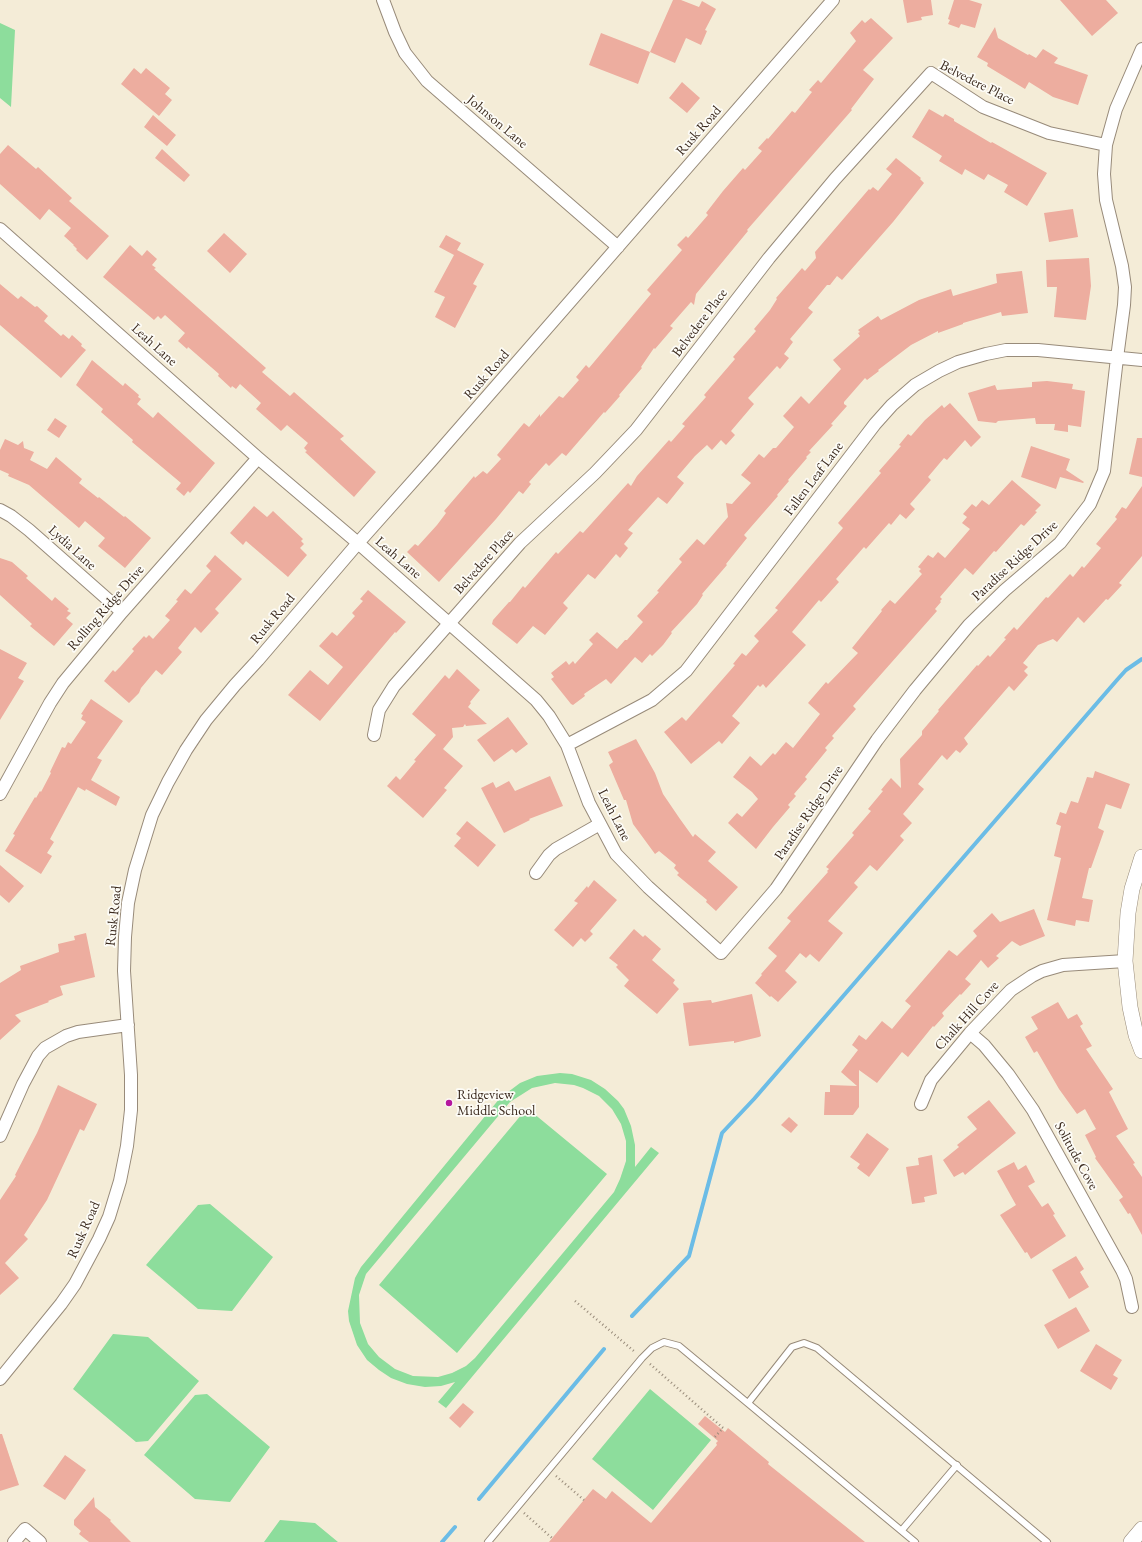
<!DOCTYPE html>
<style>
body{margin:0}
canvas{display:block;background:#f4ecd7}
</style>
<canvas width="1142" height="1542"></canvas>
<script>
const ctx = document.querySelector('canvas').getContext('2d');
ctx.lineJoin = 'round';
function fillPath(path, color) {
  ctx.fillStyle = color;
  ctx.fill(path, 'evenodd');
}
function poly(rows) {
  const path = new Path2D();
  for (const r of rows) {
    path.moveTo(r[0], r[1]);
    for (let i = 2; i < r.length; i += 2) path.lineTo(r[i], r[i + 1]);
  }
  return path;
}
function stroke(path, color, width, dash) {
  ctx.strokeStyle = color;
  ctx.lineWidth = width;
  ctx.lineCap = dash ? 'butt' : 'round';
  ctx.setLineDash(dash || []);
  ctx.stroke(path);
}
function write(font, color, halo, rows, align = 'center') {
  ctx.font = font + ' "EB Garamond",serif';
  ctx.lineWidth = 3.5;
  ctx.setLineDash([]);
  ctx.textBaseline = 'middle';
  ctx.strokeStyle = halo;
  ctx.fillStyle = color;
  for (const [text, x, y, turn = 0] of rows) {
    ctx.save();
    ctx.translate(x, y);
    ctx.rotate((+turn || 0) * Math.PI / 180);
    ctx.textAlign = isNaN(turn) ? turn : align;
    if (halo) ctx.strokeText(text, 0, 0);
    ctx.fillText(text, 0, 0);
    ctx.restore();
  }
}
const green = poly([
 [0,23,15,30,11,107,0,98],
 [560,1073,572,1074,591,1080,605,1089,618,1101,624,1109,631,1126,635,1145,635,1167,651,1147,659,1153,446,1408,438,1402,455,1382,441,1386,425,1387,407,1384,391,1378,379,1370,367,1360,357,1345,349,1321,348,1311,355,1278,361,1267,500,1098,520,1083,537,1076],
 [555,1083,574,1085,583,1088,599,1096,612,1109,621,1124,626,1141,626,1161,620,1179,614,1192,475,1358,466,1366,452,1373,438,1377,413,1376,395,1369,379,1357,368,1344,360,1323,359,1295,366,1274,510,1102,532,1088],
 [527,1108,607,1174,457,1353,379,1285],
 [210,1204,273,1257,232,1311,198,1309,146,1265,198,1205],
 [113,1334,148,1337,199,1381,148,1441,136,1442,73,1389],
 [650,1389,711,1440,653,1510,592,1459],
 [207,1394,270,1447,230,1502,195,1499,144,1455,195,1395],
 [280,1520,315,1523,338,1542,264,1542]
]);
const stream = poly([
 [632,1316,689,1256,722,1133,754,1099,1117,680,1126,670,1142,659],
 [479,1499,604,1349],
 [442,1542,455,1527]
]);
const building = poly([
 [673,0,681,0,699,7,702,1,716,9,705,30,707,31,701,45,686,38,675,63,650,52],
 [903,0,931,0,933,15,921,17,922,20,907,23],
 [954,0,969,0,982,4,975,28,961,24,959,28,948,24,950,20,948,19],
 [1060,0,1106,0,1118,13,1092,36],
 [871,18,893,38,863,70,874,79,851,109,852,110,747,230,748,231,696,294,694,305,691,302,670,326,673,328,655,349,654,348,641,367,642,368,619,395,620,396,605,413,604,412,566,456,562,453,549,466,546,463,529,482,531,484,523,494,519,491,496,519,439,582,407,552,415,544,418,546,437,525,446,513,444,511,474,476,475,478,483,471,487,474,501,459,497,455,524,423,529,427,540,414,540,417,559,396,563,398,579,380,576,377,586,365,589,368,651,294,647,290,682,250,677,245,686,236,688,238,708,215,706,213,723,191,743,168,745,170,762,151,758,148,767,138,768,139,792,111,795,113,812,92,809,90,818,80,821,83,856,41,850,33,862,20,865,23],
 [995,27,998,38,1028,55,1029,54,1036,58,1043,49,1058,58,1054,63,1088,75,1078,105,1053,97,1029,82,1025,89,987,66,988,63,977,57],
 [601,33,650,52,638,84,589,65],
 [134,68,141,74,146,68,170,88,165,94,172,100,159,116,121,84],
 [682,82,700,98,687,113,669,98],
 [929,109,943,117,945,114,954,119,954,121,991,143,992,142,1047,173,1027,206,1004,192,1008,185,988,174,984,180,965,169,962,175,939,161,942,156,912,137],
 [153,115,176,135,167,146,144,127],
 [8,145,36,169,38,167,72,198,69,201,109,236,87,260,76,250,77,249,73,245,74,245,64,236,71,228,49,209,40,220,0,184,0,154],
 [162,149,190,175,184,182,155,158],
 [896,158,921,178,920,179,924,183,893,222,842,280,837,276,830,285,827,285,808,308,813,312,790,339,793,342,784,354,789,358,780,369,777,366,748,398,754,404,731,431,735,435,726,445,721,440,712,450,707,445,695,456,677,477,684,483,667,504,658,497,628,530,633,533,624,544,628,548,620,558,616,554,595,579,588,574,563,603,568,608,545,635,533,626,517,644,492,624,493,620,509,602,510,602,523,586,525,588,556,552,558,554,580,531,583,533,628,483,631,486,637,476,669,440,671,442,685,426,682,424,706,397,704,395,735,359,733,357,756,331,754,329,770,310,777,299,776,298,802,268,805,271,816,258,815,252,869,189,870,190,873,187,878,191,892,174,886,169],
 [1073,209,1078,237,1049,242,1044,213],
 [224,233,247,254,230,273,207,251],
 [446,235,461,243,457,250,484,264,473,284,477,286,455,328,435,317,445,297,434,292,454,255,439,247],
 [130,245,142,256,147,250,157,259,152,265,156,268,154,269,266,368,262,372,290,396,294,392,344,436,340,439,376,472,354,497,305,452,307,451,304,448,308,443,287,425,281,431,256,409,261,403,240,384,236,389,232,386,231,388,218,376,219,374,188,347,187,349,178,341,185,333,165,315,161,319,158,316,154,320,103,277],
 [1089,258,1091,286,1086,320,1054,317,1057,287,1047,287,1046,260],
 [1022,271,1028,313,1002,316,1001,312,963,323,963,324,938,333,938,331,911,345,878,370,879,371,867,380,865,378,844,402,844,404,847,406,831,424,833,425,809,451,811,452,806,457,807,458,788,480,789,481,777,495,778,496,744,535,747,538,726,564,727,565,702,594,703,595,697,604,671,632,672,633,663,645,652,656,650,654,642,663,635,657,611,684,606,679,584,694,585,696,573,705,571,704,551,679,554,677,551,673,566,661,569,665,573,661,575,664,593,644,589,640,597,632,617,649,625,640,627,640,643,622,637,616,659,592,657,591,682,562,679,559,697,539,704,545,728,517,726,503,732,504,751,483,741,475,759,454,764,458,773,448,776,448,794,427,783,416,801,396,809,404,841,369,833,360,860,336,858,333,860,332,858,330,878,316,881,320,919,300,951,289,953,296,997,283,996,274],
 [0,284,18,299,21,296,35,307,37,306,48,316,44,321,61,336,63,334,69,339,72,335,82,344,81,346,86,350,61,378,0,325],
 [92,360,123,386,125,383,139,395,138,397,141,399,137,404,153,418,158,412,215,463,190,493,188,491,184,496,176,489,181,483,132,442,133,440,101,412,103,409,76,385],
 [1047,381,1073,384,1072,389,1085,391,1081,427,1068,425,1068,432,1054,430,1055,424,1036,424,1035,418,998,421,996,423,978,421,968,393,995,385,997,390,1032,387,1032,382],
 [950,403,981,437,971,447,965,440,947,460,944,458,928,477,931,480,910,504,915,509,906,519,900,514,891,525,889,523,866,549,864,547,836,579,839,582,821,602,819,600,792,632,806,645,766,688,763,684,760,687,758,685,732,716,740,723,722,744,719,741,691,764,664,732,682,717,686,721,735,665,733,664,742,653,746,656,759,641,754,636,778,610,775,608,843,528,838,523,881,473,879,471,901,446,899,445,908,434,911,436,925,420,942,405,944,408],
 [55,418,67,426,59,438,47,430],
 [1137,438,1142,438,1142,477,1129,474],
 [5,439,18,445,23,441,24,448,34,452,30,460,47,469,56,457,82,479,79,483,98,498,99,497,124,517,125,516,151,538,125,568,98,546,105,538,85,521,79,528,29,485,8,476,9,474,0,470,0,450],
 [1031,446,1070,459,1066,470,1084,482,1083,483,1060,477,1056,489,1021,477],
 [1012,480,1041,505,1035,511,1037,512,1024,526,1021,524,996,552,994,551,973,575,965,568,940,597,942,599,940,601,941,602,935,609,937,611,853,706,856,709,832,736,834,738,825,748,827,750,805,777,807,779,794,794,796,796,788,805,790,807,773,827,756,849,728,823,737,813,742,817,758,799,752,792,733,777,750,756,761,766,773,753,775,755,786,742,793,748,820,714,808,703,826,682,828,684,858,653,852,648,882,611,881,610,890,600,895,604,922,574,919,571,921,569,918,567,928,555,933,558,938,552,945,558,970,529,962,523,967,517,963,514,972,504,976,507,982,500,989,505],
 [1142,486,1142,556,1119,583,1122,585,1108,600,1106,599,1084,623,1078,617,1057,642,1053,639,1038,645,1023,663,1028,667,1024,671,1028,675,1014,691,1009,686,964,738,968,744,960,753,956,750,947,760,942,755,918,784,924,789,903,814,912,823,900,836,904,840,877,871,870,865,854,883,858,887,828,921,843,933,819,962,810,954,806,958,800,953,785,971,797,982,778,1002,771,996,770,997,755,983,762,975,761,974,777,956,768,948,791,921,787,918,828,872,827,871,829,869,826,867,854,835,852,833,871,811,868,809,883,791,881,790,891,778,901,788,900,759,922,735,922,731,939,711,938,710,977,665,978,666,988,655,990,657,1006,639,1004,638,1014,627,1017,630,1046,597,1048,598,1069,575,1070,574,1073,577,1082,566,1084,568,1101,548,1096,544,1117,519,1115,517,1122,507,1126,509],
 [254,506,267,517,273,511,303,539,301,541,304,544,300,548,307,555,288,577,246,541,243,545,230,533],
 [215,555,242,579,215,609,219,613,201,633,195,627,178,648,182,652,162,675,156,670,141,688,139,693,129,703,104,681,113,670,115,672,120,667,134,651,132,649,144,636,146,638,149,635,153,639,170,620,165,616,178,601,176,600,185,589,191,594,208,574,211,571,206,566],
 [0,558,12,562,28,576,26,578,52,601,55,597,69,609,67,611,71,613,66,618,73,624,54,646,30,626,32,624,0,595],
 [368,590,406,622,396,633,395,632,320,721,288,695,310,670,328,685,343,667,319,646,332,632,337,636,355,616,352,613,363,601,360,599],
 [0,649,27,663,18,678,24,681,0,720],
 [457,669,480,690,470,702,471,703,468,707,487,724,466,726,465,724,463,727,452,728,453,737,443,749,463,766,444,788,447,790,423,818,387,786,396,776,400,780,416,761,414,760,436,735,412,714,445,675,449,679],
 [91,699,123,721,97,758,102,760,91,780,120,797,116,806,86,789,85,791,78,787,50,839,54,842,47,853,52,856,41,874,5,851,15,835,13,834,35,797,36,798,40,791,41,792,51,773,50,772,62,747,65,748,68,742,71,744,86,722,81,719,83,715,81,714],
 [508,717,528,744,516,753,512,749,494,762,477,740],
 [636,739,655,773,663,794,680,819,693,837,695,834,716,852,708,861,738,887,716,911,706,902,707,900,677,875,679,873,674,868,676,865,659,851,655,854,633,824,626,800,624,800,609,765,613,762,608,752],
 [1095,771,1130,784,1121,809,1106,804,1098,828,1104,831,1091,868,1089,868,1082,898,1093,900,1089,922,1076,920,1075,926,1047,920,1061,858,1054,856,1061,826,1056,824,1060,812,1066,814,1071,801,1078,803,1087,777,1093,778],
 [550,776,563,806,529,819,530,820,504,833,481,788,493,782,496,788,509,781,515,791],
 [467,821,496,845,478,867,454,846,461,838,456,834],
 [0,865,24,886,9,903,0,895],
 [594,880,617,900,590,931,593,934,585,942,581,938,573,947,554,930,578,903,574,901,587,886,588,888],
 [1034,909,1045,936,1020,946,1012,941,996,956,999,958,988,968,981,960,965,979,971,984,961,995,960,994,942,1013,944,1016,934,1027,933,1026,908,1057,902,1052,877,1083,859,1070,859,1107,853,1115,824,1115,825,1092,830,1092,830,1085,857,1086,841,1072,858,1050,852,1045,859,1035,866,1040,882,1021,892,1029,911,1006,905,1001,949,950,957,956,977,936,973,931,992,913,1000,922],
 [634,929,643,937,645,935,661,949,652,960,675,980,673,983,679,989,657,1014,624,986,629,980,616,967,618,965,609,958],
 [86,933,95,977,60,986,63,995,48,1001,49,1002,15,1015,21,1021,0,1040,0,983,21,970,20,966,59,952,58,944,75,940,74,936],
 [752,994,761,1036,759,1037,734,1043,734,1041,689,1046,683,1003,711,1000,712,1003],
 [1058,1002,1068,1019,1077,1014,1083,1024,1080,1026,1092,1046,1086,1049,1113,1089,1109,1092,1128,1129,1116,1136,1135,1163,1133,1164,1142,1177,1142,1235,1130,1213,1128,1214,1119,1200,1123,1197,1095,1158,1096,1157,1085,1135,1096,1129,1085,1109,1077,1114,1059,1089,1037,1051,1034,1053,1025,1037,1038,1029,1031,1017],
 [58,1085,97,1104,84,1131,80,1129,47,1200,24,1235,28,1239,5,1263,19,1278,0,1295,0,1200,16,1176,15,1175,37,1133],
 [989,1100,1016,1133,965,1175,963,1172,954,1177,943,1160,959,1147,957,1145,977,1129,967,1117],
 [789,1117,798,1125,791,1133,781,1125],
 [867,1133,889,1149,869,1177,857,1168,860,1164,850,1157],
 [932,1155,937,1194,924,1197,925,1202,912,1204,906,1167,919,1165,918,1158],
 [1014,1162,1018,1170,1026,1165,1035,1182,1028,1186,1042,1207,1048,1203,1055,1214,1053,1215,1066,1236,1031,1259,1027,1252,1025,1253,1000,1215,1016,1205,997,1171],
 [1076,1256,1084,1269,1080,1272,1089,1287,1069,1299,1052,1270],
 [1076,1307,1090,1331,1058,1349,1044,1325],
 [1096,1344,1122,1360,1113,1375,1118,1378,1111,1390,1080,1371],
 [463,1403,474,1412,460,1428,449,1418],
 [705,1416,725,1432,728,1428,769,1462,768,1464,865,1542,549,1542,593,1489,606,1499,612,1491,651,1523,717,1445,716,1443,718,1441,698,1424],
 [0,1434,2,1434,19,1485,0,1491],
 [65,1455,86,1470,65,1500,43,1486],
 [94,1497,95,1507,111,1520,110,1521,131,1542,89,1542,79,1534,81,1531,74,1525,74,1520]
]);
const path = poly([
 [575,1301,635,1352],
 [650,1364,723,1428,713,1439],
 [556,1476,584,1500],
 [524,1513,552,1538]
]);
const service = poly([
 [748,1403,792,1347,804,1343,817,1348,1047,1542],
 [902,1530,957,1465],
 [488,1542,642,1358,652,1348,664,1342,679,1346,915,1542]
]);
const minor = poly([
 [383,0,395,32,405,53,427,81,618,247],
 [0,229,258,458,358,543,536,700,549,716,567,745,589,803,616,854,648,887,721,953,776,889,877,740,915,690,969,625,1005,590,1060,543,1090,504,1104,471,1117,358,1124,305,1125,287,1122,266,1106,200,1104,174,1106,145,1116,109,1142,49],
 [0,510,11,516,29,530,122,612],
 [374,735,379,710,394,686,520,543,595,473,636,430,769,258,835,179,931,73,983,107,1049,133,1106,145],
 [567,745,652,700,686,671,875,424,892,405,915,385,939,371,958,362,986,354,1006,350,1038,350,1142,360],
 [0,794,50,703,63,683,122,612,258,458],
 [536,873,549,855,556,849,600,824],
 [970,1033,984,1045,1008,1074,1033,1110,1122,1270,1126,1279,1132,1307],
 [921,1104,931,1080,936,1074,970,1033,1011,990,1032,976,1042,971,1063,965,1125,961],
 [0,1136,23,1084,38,1056,45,1048,66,1036,78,1032,128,1025],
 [0,1379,61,1304,75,1284,99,1239,109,1217,120,1181,127,1146,131,1110,131,1075,124,971,125,937,128,903,135,870,152,815,168,782,186,750,206,720,235,685,258,660,358,543,431,461,833,0],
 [14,1542,25,1529,40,1542]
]);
const tertiary = poly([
 [1142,857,1132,889,1128,913,1125,961,1130,1007,1136,1035,1142,1051],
 [1131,1542,1142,1529]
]);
const markers = [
 [449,1103,4,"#b5179e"]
];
const streetNames = [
 ["Belvedere Place",977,83,27],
 ["Johnson Lane",497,122,40],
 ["Rusk Road",699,131,-49],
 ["Belvedere Place",700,323,-53],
 ["Leah Lane",154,345,42],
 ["Rusk Road",487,375,-49],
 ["Fallen Leaf Lane",814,479,-53],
 ["Lydia Lane",72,548,42],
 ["Leah Lane",398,558,41],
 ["Paradise Ridge Drive",1015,561,-43],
 ["Belvedere Place",484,562,-48],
 ["Rolling Ridge Drive",106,608,-49],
 ["Rusk Road",273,619,-50],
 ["Paradise Ridge Drive",809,813,-56],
 ["Leah Lane",614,815,63],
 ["Rusk Road",114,916,-84],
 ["Chalk Hill Cove",967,1016,-48],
 ["Solitude Cove",1076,1156,61],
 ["Rusk Road",84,1230,-66]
];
const poiNames = [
 ["Ridgeview",457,1095],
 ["Middle School",457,1111]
];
fillPath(green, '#8ddd9c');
stroke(stream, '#6bbce6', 4);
fillPath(building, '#edad9f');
stroke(service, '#988b7a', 8);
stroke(minor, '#988b7a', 14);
stroke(tertiary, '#988b7a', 16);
stroke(path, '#988b7a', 2.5, [1, 3]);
stroke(service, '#fff', 6);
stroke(minor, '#fff', 12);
stroke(tertiary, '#fff', 15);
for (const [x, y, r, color] of markers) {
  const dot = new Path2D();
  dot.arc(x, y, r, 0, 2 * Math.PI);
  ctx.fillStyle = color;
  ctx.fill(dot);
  stroke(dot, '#fdfcf7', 1.5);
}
write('14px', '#3b2a1e', '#fdfcf7', streetNames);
write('14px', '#3b2a1e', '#fdfcf7', poiNames, 'left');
</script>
